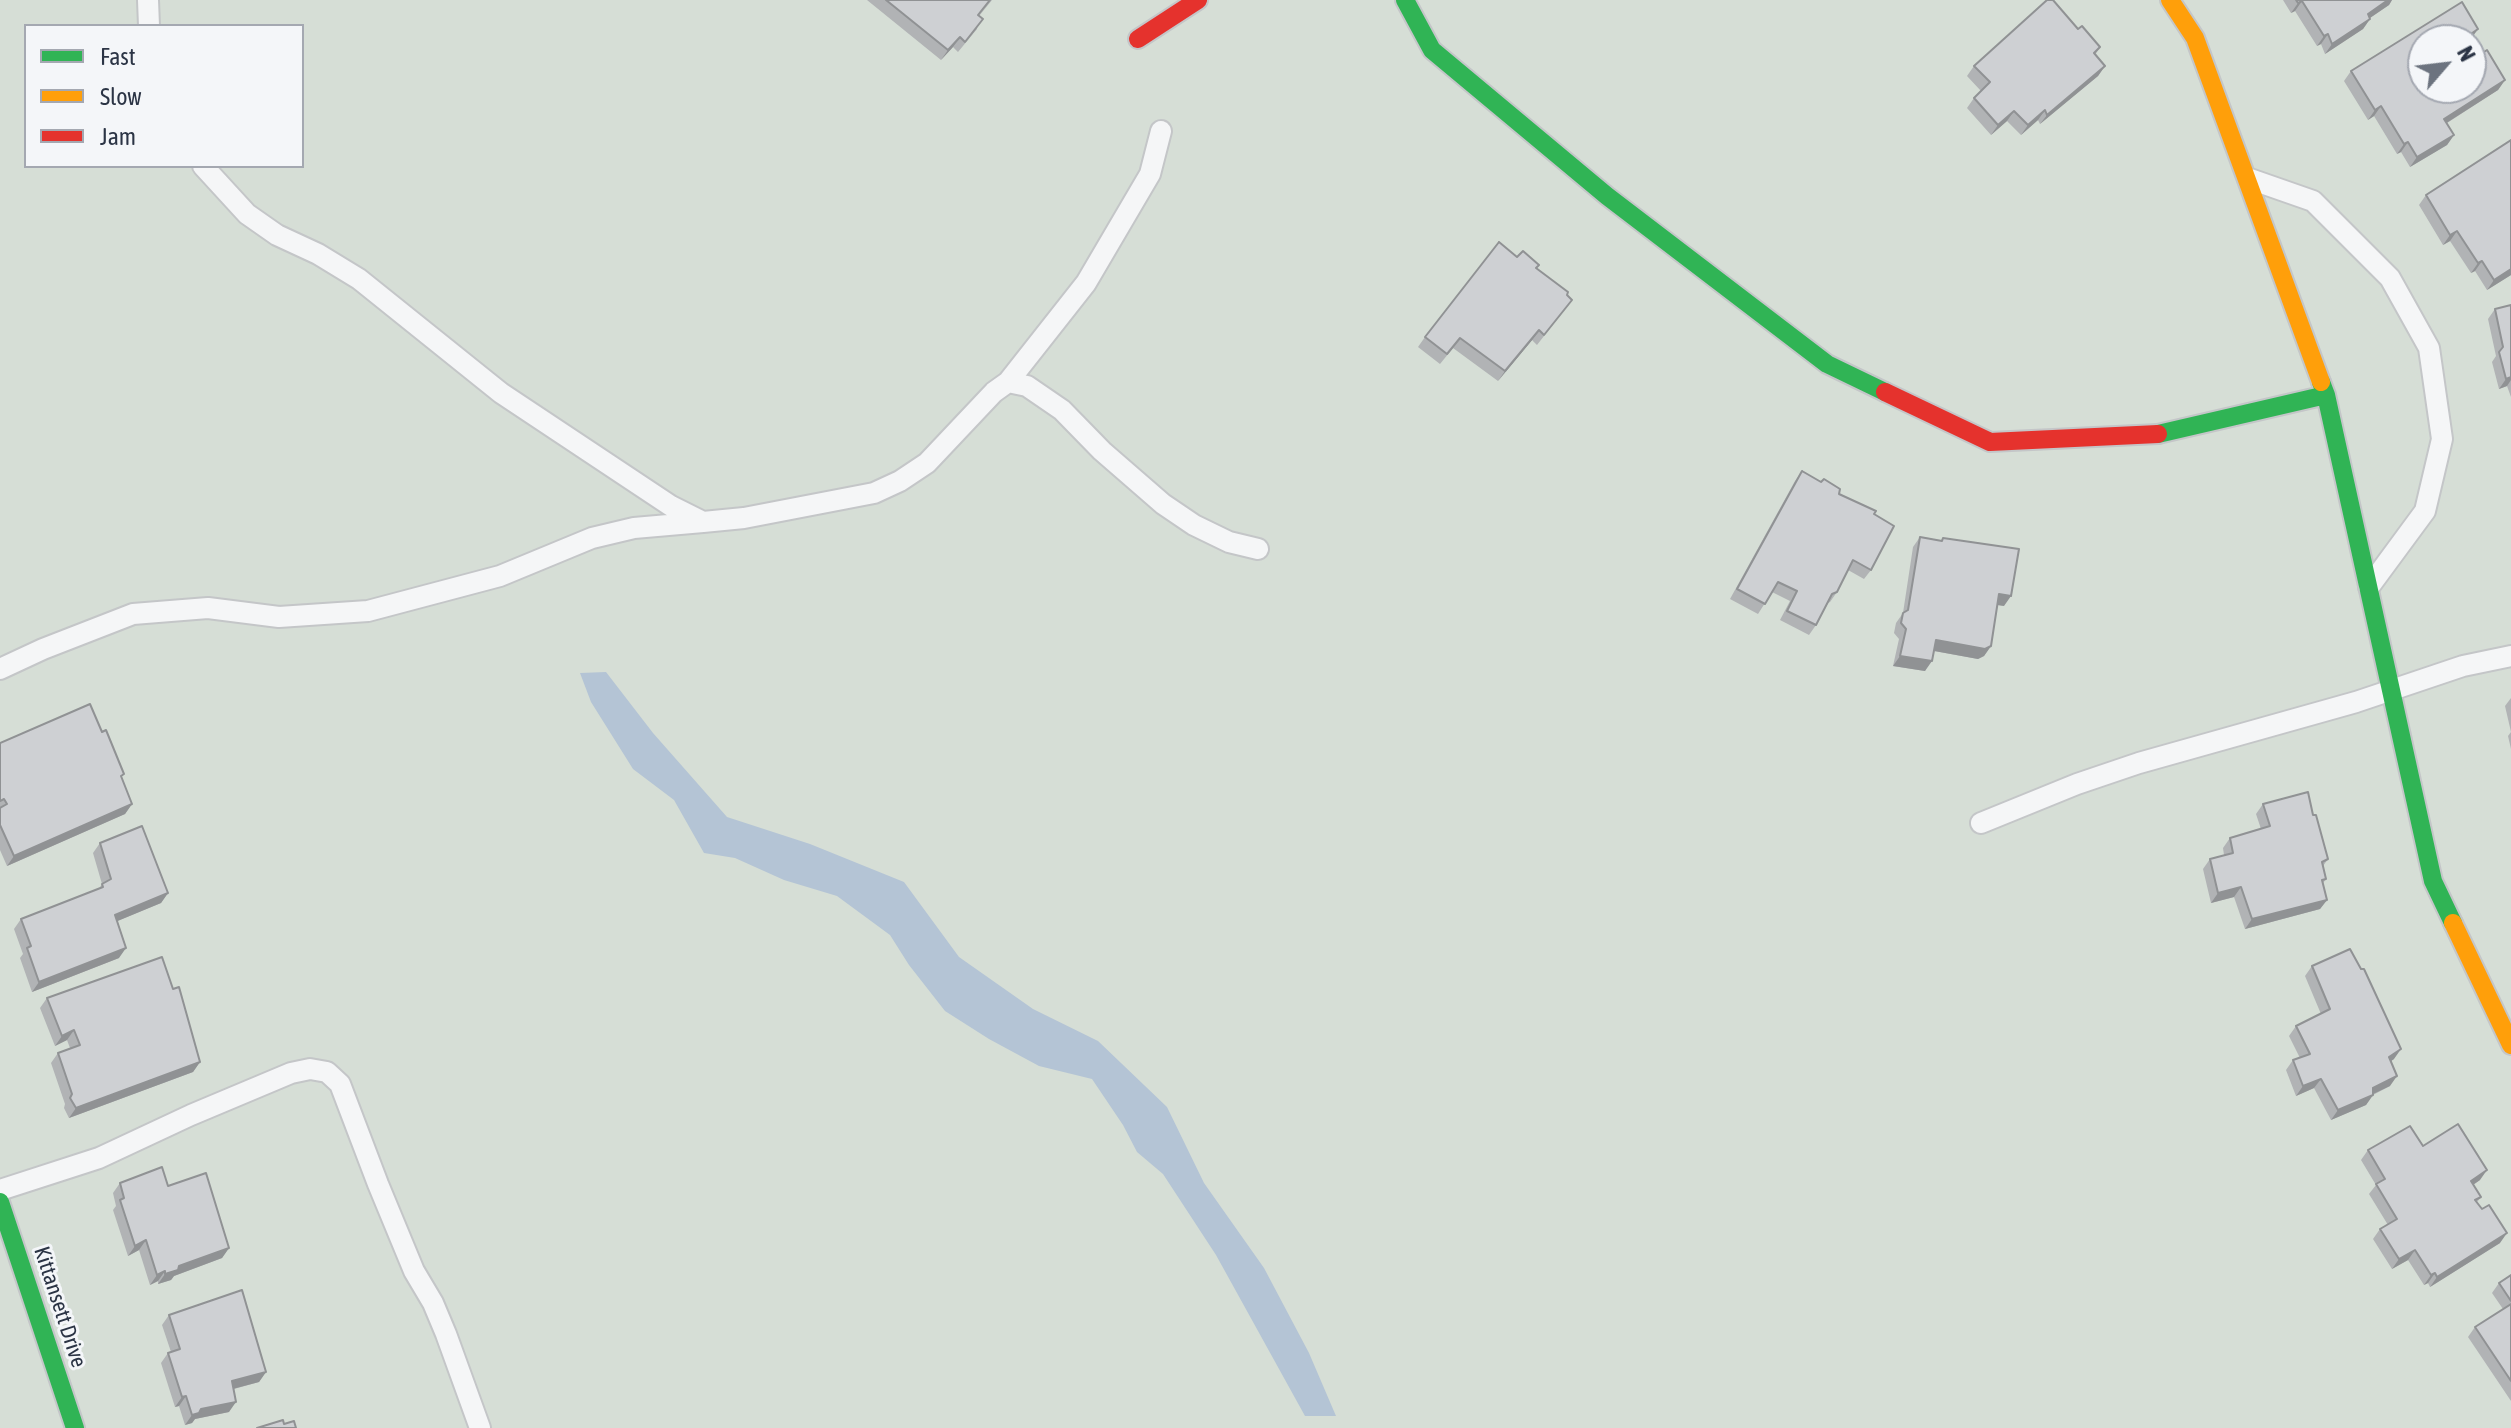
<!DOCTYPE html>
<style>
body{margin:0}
#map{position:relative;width:2511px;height:1428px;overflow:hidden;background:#e6e8ea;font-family:"Asap Condensed",sans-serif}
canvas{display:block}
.legend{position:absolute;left:24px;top:24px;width:280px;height:144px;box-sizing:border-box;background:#f4f6f9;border:2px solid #a4a8b1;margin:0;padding:10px 14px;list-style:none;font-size:24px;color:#2b3445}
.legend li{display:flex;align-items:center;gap:16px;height:40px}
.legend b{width:40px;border:2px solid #a4a8b1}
.north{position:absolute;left:2407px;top:24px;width:80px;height:80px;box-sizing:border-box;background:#f4f6f9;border:2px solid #a4a8b1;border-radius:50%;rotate:62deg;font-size:22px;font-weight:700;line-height:32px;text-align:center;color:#2b3445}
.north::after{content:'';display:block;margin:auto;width:28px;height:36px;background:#6c737f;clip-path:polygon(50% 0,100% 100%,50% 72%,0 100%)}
</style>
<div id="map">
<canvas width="2511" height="1428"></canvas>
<ul class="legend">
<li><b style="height:10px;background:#30b455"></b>Fast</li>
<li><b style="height:10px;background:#ff9f0a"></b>Slow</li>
<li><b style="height:10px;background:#e5322d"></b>Jam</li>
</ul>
<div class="north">N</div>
</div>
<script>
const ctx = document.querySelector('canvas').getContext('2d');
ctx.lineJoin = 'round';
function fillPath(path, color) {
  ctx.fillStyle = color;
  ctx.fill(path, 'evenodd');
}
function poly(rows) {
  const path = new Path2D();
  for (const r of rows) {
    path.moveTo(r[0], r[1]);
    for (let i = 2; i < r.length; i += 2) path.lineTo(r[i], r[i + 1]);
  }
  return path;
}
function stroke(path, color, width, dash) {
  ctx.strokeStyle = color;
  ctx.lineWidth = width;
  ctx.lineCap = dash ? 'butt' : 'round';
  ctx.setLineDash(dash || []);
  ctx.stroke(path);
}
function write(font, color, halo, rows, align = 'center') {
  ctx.font = font + ' "Asap Condensed",sans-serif';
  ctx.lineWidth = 6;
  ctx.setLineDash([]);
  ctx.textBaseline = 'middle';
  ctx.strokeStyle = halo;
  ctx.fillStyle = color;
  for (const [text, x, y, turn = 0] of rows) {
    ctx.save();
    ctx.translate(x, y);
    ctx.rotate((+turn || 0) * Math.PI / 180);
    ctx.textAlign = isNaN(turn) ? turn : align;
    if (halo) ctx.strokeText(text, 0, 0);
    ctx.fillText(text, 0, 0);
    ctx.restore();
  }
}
const green = poly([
 [0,0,2511,0,2511,1428,0,1428],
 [26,26,302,26,302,166,26,166],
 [2423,40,2471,40,2471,88,2423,88]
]);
const water = poly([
 [606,672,653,733,727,817,810,844,904,882,959,957,1033,1009,1098,1041,1167,1107,1204,1183,1264,1268,1309,1353,1336,1416,1305,1416,1216,1255,1163,1174,1137,1152,1123,1125,1092,1079,1039,1066,989,1039,945,1011,909,965,890,935,837,896,784,880,735,858,704,853,674,800,633,769,591,702,580,673]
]);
const lane = poly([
 [148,0,149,26],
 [203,166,247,214,277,235,318,254,359,279,501,393,671,506,703,522,744,518,874,493,900,481,927,463,994,392,1008,382,1027,386,1062,410,1102,451,1163,504,1194,525,1229,542,1258,549],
 [2250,179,2313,201,2390,278,2429,348,2442,439,2425,511,2369,587],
 [1008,382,1086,283,1150,174,1161,131],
 [0,669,43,649,133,614,208,608,279,617,368,611,500,576,592,538,634,528,703,522],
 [1981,823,2077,784,2139,763,2356,702,2463,666,2511,656],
 [0,1190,99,1158,191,1115,291,1073,310,1069,327,1072,340,1084,378,1184,414,1271,433,1303,446,1334,480,1428]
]);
const fast = poly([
 [1405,0,1432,50,1607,196,1827,364,1885,392],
 [2321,382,2326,395,2433,881,2453,923],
 [2158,434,2326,395],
 [0,1202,75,1428]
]);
const slow = poly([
 [2170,0,2195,38,2321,382],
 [2453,923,2511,1045]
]);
const jam = poly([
 [1138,39,1198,0],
 [1885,392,1990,442,2158,434]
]);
const wall = poly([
 [867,0,992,0,979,16,977,29,958,52,953,47,941,60],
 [2283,0,2392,0,2389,5,2370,18,2370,19,2363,29,2325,54,2321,44,2317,46,2295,11,2291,13],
 [2462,2,2478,29,2470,40,2423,40,2423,88,2471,88,2471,59,2472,60,2487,50,2505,80,2498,90,2447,123,2454,135,2447,145,2410,167,2401,152,2397,154,2374,116,2368,120,2344,81,2351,71],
 [2078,29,2100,47,2095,55,2105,66,2098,76,2040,124,2038,120,2021,135,2007,121,1991,135,1967,108,1974,98,1981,91,1967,76,1974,66],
 [2426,195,2511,275,2487,290,2475,271,2471,273,2450,241,2443,245,2419,205],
 [1517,257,1537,269,1567,295,1572,300,1537,345,1532,340,1498,381,1453,348,1440,364,1418,347,1425,337],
 [2511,305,2511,397,2507,386,2499,389,2492,362,2496,356,2488,319,2495,309],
 [1802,471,1874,514,1871,570,1864,579,1848,570,1837,592,1830,602,1828,603,1816,625,1809,635,1780,620,1790,601,1772,592,1758,614,1730,599,1795,481],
 [1920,537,1941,541,1943,538,2004,606,1997,605,1991,646,1984,656,1978,659,1934,651,1925,671,1893,666,1899,639,1894,633,1896,623,1903,613,1913,547],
 [2511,698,2511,749,2508,736,2511,732,2505,706],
 [102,732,132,804,125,814,7,866,0,850,0,743],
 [2263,804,2313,815,2328,859,2323,866,2326,879,2323,883,2327,900,2320,909,2245,929,2234,897,2211,903,2203,869,2210,859,2224,855,2223,848,2230,838,2261,829,2256,814],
 [100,843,168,893,161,903,117,921,119,958,32,992,20,958,23,954,14,929,21,919,99,889,102,884,93,853],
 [2312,966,2394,1059,2391,1061,2390,1086,2373,1095,2366,1105,2331,1120,2314,1088,2296,1096,2286,1070,2293,1060,2300,1058,2289,1036,2296,1026,2321,1014,2305,976],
 [47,998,200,1062,193,1072,69,1118,64,1108,65,1104,51,1063,58,1053,70,1048,67,1040,55,1046,40,1008],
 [2423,1146,2480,1180,2473,1185,2481,1197,2477,1202,2500,1243,2430,1287,2428,1283,2424,1285,2408,1260,2392,1269,2373,1239,2380,1229,2388,1225,2369,1194,2376,1185,2361,1160,2368,1150],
 [120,1183,168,1186,229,1248,222,1258,174,1276,171,1280,158,1284,158,1281,150,1285,139,1250,128,1256,113,1210,116,1206,113,1193],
 [2511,1275,2511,1401,2468,1337,2475,1327,2503,1309,2492,1293,2499,1283],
 [169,1315,266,1372,259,1382,234,1389,229,1412,195,1419,192,1423,185,1425,179,1406,175,1407,161,1363,168,1353,171,1352,162,1325]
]);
const shadedWall = poly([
 [2388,0,2392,0,2389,5,2361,24,2368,14],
 [2302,1,2295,11,2291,13,2298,3],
 [2370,19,2363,29,2325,54,2332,44],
 [2478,29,2470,40,2462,40],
 [2328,34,2321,44,2317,46,2324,36],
 [960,37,953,47,941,60,948,50],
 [2105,66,2098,76,2040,124,2047,115],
 [2505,80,2498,90,2437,129,2444,119],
 [2381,106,2374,116,2368,120,2375,110],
 [2045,110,2038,120,2021,135,2028,125],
 [2014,111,2007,121,1991,135,1998,125],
 [2454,135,2447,145,2410,167,2417,157],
 [2408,142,2401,152,2397,154,2404,144],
 [2457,231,2450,241,2443,245,2450,235],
 [2482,261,2475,271,2471,273,2478,263],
 [2511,269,2511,275,2487,290,2494,280],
 [1539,330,1532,340,1498,381,1505,371],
 [2511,377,2511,380,2507,386,2499,389,2506,379],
 [1999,594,2011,596,2004,606,1992,604],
 [1936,640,1991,646,1984,656,1978,659,1929,650],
 [1900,656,1932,661,1925,671,1893,666],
 [132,804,125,814,7,866,14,856],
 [2241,887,2234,897,2211,903,2218,893],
 [168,893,161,903,108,925,115,915],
 [2327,900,2320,909,2245,929,2252,919],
 [126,948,119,958,32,992,39,982],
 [74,1030,67,1040,55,1046,62,1036],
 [2401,1049,2394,1059,2382,1067,2389,1057],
 [200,1062,193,1072,69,1118,76,1108],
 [2397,1076,2390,1086,2371,1095,2373,1095,2366,1105,2331,1120,2338,1110,2373,1088],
 [2321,1079,2314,1088,2296,1096,2303,1086],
 [2487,1170,2480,1180,2464,1191,2471,1181],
 [2507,1233,2500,1243,2430,1287,2437,1277],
 [146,1240,139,1250,128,1256,135,1246],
 [229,1248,222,1258,174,1276,171,1280,158,1284,165,1274,179,1266],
 [2415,1250,2408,1260,2392,1269,2399,1259],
 [165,1271,158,1281,150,1285,157,1275],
 [2435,1273,2428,1283,2424,1285,2431,1275],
 [266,1372,259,1382,225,1391,232,1381],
 [186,1396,179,1406,175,1407,182,1397],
 [236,1402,229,1412,195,1419,192,1423,185,1425,192,1415,201,1409]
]);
const building = poly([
 [886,0,990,0,978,15,983,19,965,42,960,37,948,50,886,0],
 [2047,0,2053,0,2078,29,2082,26,2100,47,2094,53,2105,66,2047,115,2045,110,2028,125,2014,111,1998,125,1974,98,1990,82,1974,66,2047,0],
 [2296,0,2388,0,2368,14,2370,19,2332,44,2328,34,2324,36,2302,1,2298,3,2296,0],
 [2462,2,2478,29,2462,40,2423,40,2423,88,2471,88,2471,59,2472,60,2487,50,2505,80,2444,119,2454,135,2417,157,2408,142,2404,144,2381,106,2375,110,2351,71,2462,2],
 [2511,140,2511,269,2494,280,2482,261,2478,263,2457,231,2450,235,2426,195,2511,140],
 [1499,242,1517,257,1523,251,1539,265,1536,268,1568,292,1567,295,1572,300,1544,335,1539,330,1505,371,1460,338,1447,354,1425,337,1499,242],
 [2511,305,2511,377,2506,379,2499,352,2503,347,2495,309,2511,305],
 [1802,471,1821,482,1824,479,1840,489,1839,494,1876,511,1874,514,1894,526,1871,570,1853,560,1837,592,1832,594,1816,625,1787,611,1797,591,1778,582,1765,604,1737,589,1802,471],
 [1920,537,1942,541,1943,538,2019,549,2011,596,1999,594,1991,646,1985,649,1936,640,1932,661,1900,656,1906,629,1901,623,1903,613,1908,610,1920,537],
 [90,704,102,732,106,730,124,774,121,776,132,804,14,856,0,825,0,808,7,804,4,799,0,801,0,743,90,704],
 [2308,792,2313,815,2316,815,2328,859,2322,862,2326,879,2322,880,2327,900,2252,919,2241,887,2218,893,2210,859,2233,853,2230,838,2270,826,2263,804,2308,792],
 [142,826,168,893,115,915,126,948,39,982,27,948,31,946,21,919,103,887,102,884,111,879,100,843,142,826],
 [2350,949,2361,969,2364,969,2401,1049,2389,1057,2397,1076,2373,1088,2373,1095,2338,1110,2321,1079,2303,1086,2293,1060,2310,1054,2296,1026,2330,1009,2312,966,2350,949],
 [162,957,173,989,179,987,200,1062,76,1108,70,1098,72,1094,58,1053,80,1045,74,1030,62,1036,47,998,162,957],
 [2458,1124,2487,1170,2471,1181,2481,1197,2475,1200,2482,1209,2489,1205,2507,1233,2437,1277,2435,1273,2431,1275,2415,1250,2399,1259,2380,1229,2397,1219,2376,1184,2385,1179,2368,1150,2410,1126,2423,1146,2458,1124],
 [162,1167,168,1186,206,1173,229,1248,179,1266,178,1270,165,1274,165,1271,157,1275,146,1240,135,1246,120,1200,124,1198,120,1183,162,1167],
 [2511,1275,2511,1301,2499,1283,2511,1275],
 [242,1290,266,1372,232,1381,236,1402,201,1409,199,1413,192,1415,186,1396,182,1397,168,1353,180,1349,169,1315,242,1290],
 [2511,1304,2511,1381,2475,1327,2511,1304],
 [283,1420,284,1424,294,1421,296,1428,257,1428,283,1420]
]);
const streetNames = [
 ["Kittansett Drive",60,1307,72]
];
fillPath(green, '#d6ded6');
fillPath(water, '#b4c4d5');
stroke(lane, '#c4c6c8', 24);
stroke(fast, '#c4c6c8', 22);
stroke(slow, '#c4c6c8', 22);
stroke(jam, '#c4c6c8', 22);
stroke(lane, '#f5f6f7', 20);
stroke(fast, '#30b455', 18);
stroke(slow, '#ff9f0a', 18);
stroke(jam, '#e5322d', 18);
fillPath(wall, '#b1b3b5');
fillPath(shadedWall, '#909294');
fillPath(building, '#ced0d3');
stroke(building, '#909294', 2);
write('22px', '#2b3445', '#f4f6f9', streetNames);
</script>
